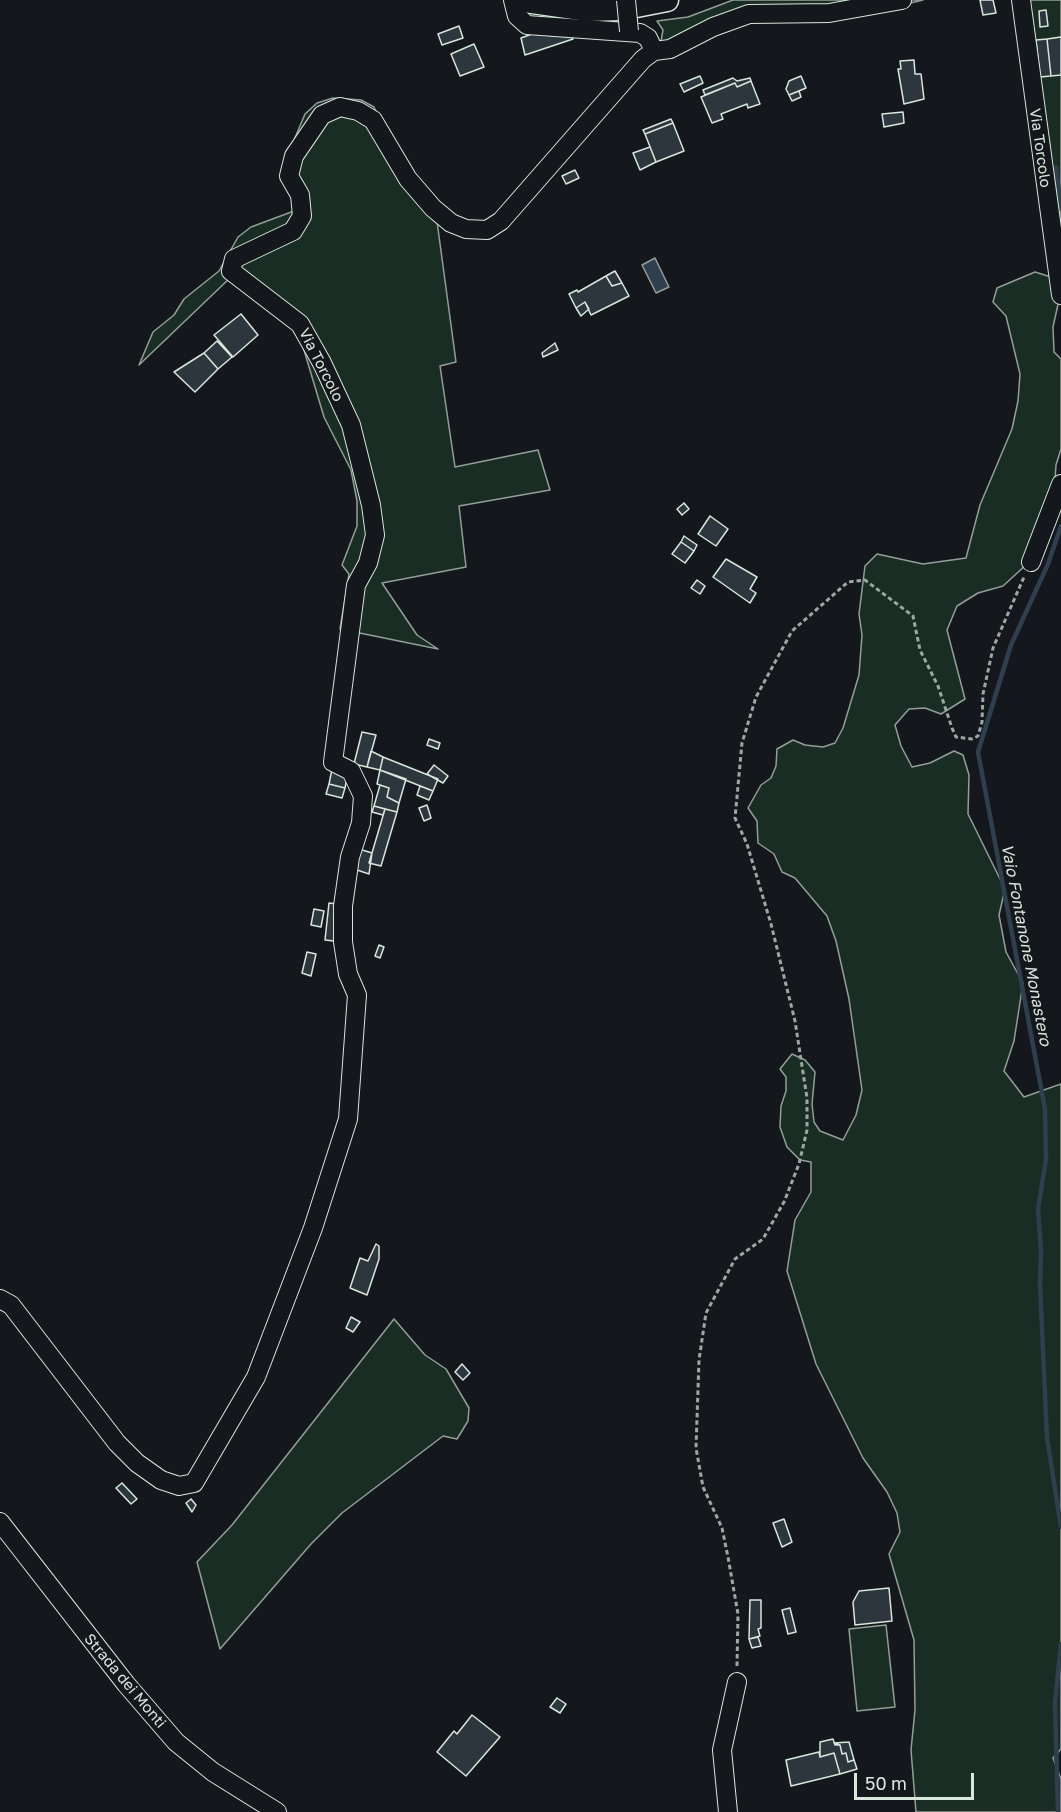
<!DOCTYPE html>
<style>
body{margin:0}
#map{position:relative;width:1061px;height:1812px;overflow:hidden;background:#14181c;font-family:"Golos Text",sans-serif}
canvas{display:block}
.scale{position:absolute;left:854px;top:1773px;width:120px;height:27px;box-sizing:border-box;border:3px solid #d8e6dc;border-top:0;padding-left:8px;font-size:18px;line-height:21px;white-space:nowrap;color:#d8e6dc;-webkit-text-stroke:4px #14181c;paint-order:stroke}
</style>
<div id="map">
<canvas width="1061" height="1812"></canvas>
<div class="scale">50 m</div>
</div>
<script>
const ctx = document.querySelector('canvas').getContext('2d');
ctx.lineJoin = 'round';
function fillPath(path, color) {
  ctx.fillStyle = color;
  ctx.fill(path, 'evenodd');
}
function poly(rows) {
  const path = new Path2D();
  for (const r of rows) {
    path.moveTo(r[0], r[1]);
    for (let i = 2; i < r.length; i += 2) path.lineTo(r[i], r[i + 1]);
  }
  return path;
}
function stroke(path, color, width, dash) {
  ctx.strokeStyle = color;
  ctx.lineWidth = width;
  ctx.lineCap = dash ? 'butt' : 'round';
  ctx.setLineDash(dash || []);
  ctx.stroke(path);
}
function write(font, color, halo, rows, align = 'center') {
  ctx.font = font + ' "Golos Text",sans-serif';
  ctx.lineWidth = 4.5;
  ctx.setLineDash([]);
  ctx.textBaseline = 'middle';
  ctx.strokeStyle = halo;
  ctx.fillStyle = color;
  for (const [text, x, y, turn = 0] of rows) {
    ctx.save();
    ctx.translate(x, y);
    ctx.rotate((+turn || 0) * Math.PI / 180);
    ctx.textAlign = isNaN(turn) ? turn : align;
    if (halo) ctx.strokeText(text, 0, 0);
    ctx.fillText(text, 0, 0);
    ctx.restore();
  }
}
const green = poly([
 [733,0,923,0,886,9,760,14,683,51,661,41,663,30,657,21,688,17,733,0],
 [1028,0,1061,0,1061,242,1028,0],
 [333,98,361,100,374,107,390,141,436,214,456,362,440,366,455,467,538,450,550,490,459,506,466,567,382,583,417,635,438,649,340,629,349,574,342,565,357,526,357,501,351,470,324,417,298,330,231,277,139,365,153,332,174,315,184,299,219,271,238,237,251,227,294,211,286,159,305,114,317,103,333,98],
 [1035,272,1054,278,1059,300,1053,327,1054,352,1061,359,1061,449,1056,465,1054,493,1027,564,1003,586,978,593,957,606,947,630,965,699,941,714,925,708,909,709,895,725,901,746,912,767,930,763,954,751,963,755,969,775,968,814,1005,889,999,915,1006,952,1023,983,1014,1041,1004,1071,1024,1097,1061,1084,1061,1749,1053,1758,1061,1779,1061,1812,916,1812,911,1750,915,1710,914,1640,889,1554,900,1532,897,1513,887,1492,863,1458,816,1364,787,1271,795,1220,811,1192,811,1162,800,1160,787,1147,780,1127,781,1106,786,1091,786,1077,780,1069,792,1054,805,1060,815,1072,812,1104,814,1122,820,1131,843,1140,856,1115,862,1090,849,999,836,941,827,916,795,878,782,872,774,854,758,843,757,821,748,808,761,785,771,778,776,766,777,749,793,740,805,745,823,747,835,743,843,728,859,675,862,635,859,614,865,566,877,554,923,564,966,558,980,505,1012,429,1018,401,1020,374,1006,316,993,302,997,288,1035,272],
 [394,1319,425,1355,446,1369,469,1408,468,1421,457,1439,443,1436,342,1513,311,1544,220,1649,197,1562,232,1525,394,1319],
 [886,1625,895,1707,857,1711,849,1629,886,1625]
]);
const water = poly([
 [655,258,669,287,656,293,642,265,655,258]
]);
const stream = poly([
 [1056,167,1061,208],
 [1061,526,1048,564,1011,645,978,752,1045,1109,1046,1159,1038,1209,1041,1251,1040,1284,1047,1438,1061,1527],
 [1058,1812,1055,1703,1061,1644]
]);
const building = poly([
 [980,0,993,0,996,13,983,15,980,0],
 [1046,10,1048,26,1040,27,1039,11,1046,10],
 [459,26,463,38,442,45,438,34,459,26],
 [532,34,571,37,573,39,525,55,521,38,532,34],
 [1061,37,1061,75,1051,76,1047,39,1061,37],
 [1047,39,1051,76,1040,77,1036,40,1047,39],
 [474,44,484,67,460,76,451,54,474,44],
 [914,60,915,74,921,74,924,99,904,104,898,69,901,69,900,61,914,60],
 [700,76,703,83,684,92,680,84,700,76],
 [801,76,806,88,789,95,786,89,789,81,801,76],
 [733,78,737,81,750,78,751,81,737,87,735,83,705,95,703,90,733,78],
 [751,81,760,104,748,108,747,104,721,114,723,119,712,123,701,97,735,83,737,87,751,81],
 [799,91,801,97,792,101,789,95,799,91],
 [903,112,904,123,884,127,882,114,903,112],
 [671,119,673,123,645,134,643,130,671,119],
 [673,123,684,151,656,162,645,134,673,123],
 [650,147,656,162,640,170,633,153,650,147],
 [575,170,579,178,566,184,562,176,575,170],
 [615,271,622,283,612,286,606,276,615,271],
 [606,276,612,286,622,283,629,296,591,315,585,302,576,308,569,294,577,290,578,292,606,276],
 [585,302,589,309,581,316,576,308,585,302],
 [241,314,258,335,233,357,214,335,241,314],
 [217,341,232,357,218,369,204,353,217,341],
 [555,343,558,350,543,357,542,353,555,343],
 [204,353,218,369,195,392,174,372,204,353],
 [684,503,689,509,682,515,677,509,684,503],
 [710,516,728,529,716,546,698,534,710,516],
 [684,536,697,545,694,551,681,542,684,536],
 [681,542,694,551,685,563,672,554,681,542],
 [726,559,757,577,750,589,756,593,750,603,713,577,726,559],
 [697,580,705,586,700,594,691,588,697,580],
 [362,732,376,735,367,767,354,764,362,732],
 [429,739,440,743,438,749,427,745,429,739],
 [371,751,383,757,380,770,367,767,371,751],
 [383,757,438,779,433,791,380,770,383,757],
 [434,765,448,776,443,783,427,774,434,765],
 [332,769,348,773,345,788,329,784,332,769],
 [380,770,406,779,399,803,387,797,389,788,377,784,380,770],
 [329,784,345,788,342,798,326,794,329,784],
 [380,785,389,788,387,797,399,803,397,812,374,806,380,785],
 [420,786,433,791,429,800,417,795,420,786],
 [427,805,431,818,424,821,419,808,427,805],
 [374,806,385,809,383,815,372,812,374,806],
 [385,809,397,812,381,866,369,863,385,809],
 [359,849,372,853,369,874,354,869,359,849],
 [329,903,337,904,334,941,325,940,329,903],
 [314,909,324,911,321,927,311,925,314,909],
 [379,945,384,947,380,958,375,956,379,945],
 [307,952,316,954,311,976,302,973,307,952],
 [376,1244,379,1246,379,1259,367,1295,350,1288,360,1258,368,1261,376,1244],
 [351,1317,360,1322,353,1332,346,1328,351,1317],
 [462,1364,470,1373,463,1380,455,1372,462,1364],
 [122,1483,137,1499,131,1504,116,1488,122,1483],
 [191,1499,196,1505,192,1512,186,1503,191,1499],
 [784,1519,792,1542,782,1547,773,1523,784,1519],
 [889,1588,892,1621,855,1625,853,1602,859,1591,889,1588],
 [750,1600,761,1600,761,1628,758,1629,760,1636,749,1639,750,1600],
 [790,1608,796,1632,788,1634,782,1610,790,1608],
 [758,1637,761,1646,752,1648,749,1639,758,1637],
 [557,1698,566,1704,560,1713,550,1707,557,1698],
 [472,1715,500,1737,466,1776,437,1752,454,1731,457,1734,472,1715],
 [833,1739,835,1745,840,1745,842,1754,846,1753,848,1762,854,1760,857,1769,840,1774,834,1753,820,1757,820,1742,833,1739],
 [849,1742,854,1760,848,1762,846,1753,842,1754,840,1745,834,1743,849,1742],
 [819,1752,820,1757,834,1753,840,1774,791,1786,786,1760,819,1752]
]);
const path = poly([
 [737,1666,738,1614,728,1557,722,1528,703,1487,696,1448,699,1360,706,1313,735,1259,763,1239,784,1202,799,1164,807,1130,807,1098,795,1021,771,924,747,844,735,818,742,743,756,697,792,631,848,582,865,580,913,616,920,650,938,686,952,728,956,737,972,739,978,736,982,722,983,694,993,648,1024,577]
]);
const minor = poly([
 [1021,0,1061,295],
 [654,51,670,49,713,27,749,14,829,13,902,0],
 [1031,562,1061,484],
 [0,1299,11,1305,117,1443,137,1463,161,1480,179,1486,194,1483,256,1377,313,1228,348,1119,357,995,348,974,343,942,343,906,350,857,361,823,363,796,351,771,333,762,356,585,368,563,375,535,371,505,351,425,322,363,300,324,231,271,234,259,293,231,302,216,300,195,289,176,294,156,322,115,340,107,358,111,373,120,408,179,433,208,451,223,466,229,487,230,501,221,643,59,654,51,648,38,640,33,527,25,517,16,513,0],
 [0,1522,126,1684,176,1742,213,1772,277,1812],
 [728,1812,722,1750,737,1682]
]);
const major = poly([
 [518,0,588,10,621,9,667,0]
]);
const minorBridge = poly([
 [626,0,629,31]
]);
const streetNames = [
 ["Via Torcolo",1040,148,82],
 ["Via Torcolo",321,365,63],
 ["Strada dei Monti",125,1681,50]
];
const waterNames = [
 ["Vaio Fontanone Monastero",1026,945,79]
];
fillPath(green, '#1a2d24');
stroke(green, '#939e99', 1.5);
fillPath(water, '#2f3f4d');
stroke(water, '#939e99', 1.5);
stroke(stream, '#2f3f4d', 4.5);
fillPath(building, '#2c363c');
stroke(building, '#d8e6dc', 1.5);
stroke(minor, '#d8e6dc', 20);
stroke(major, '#d8e6dc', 25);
stroke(path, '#9da8a2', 3, [4.5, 3]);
stroke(minor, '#14181c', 18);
stroke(major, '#14181c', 22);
stroke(minorBridge, '#d8e6dc', 20, []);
stroke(minorBridge, '#14181c', 18);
write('15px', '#d8e6dc', '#14181c', streetNames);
write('italic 16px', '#d8e6dc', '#14181c', waterNames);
</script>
